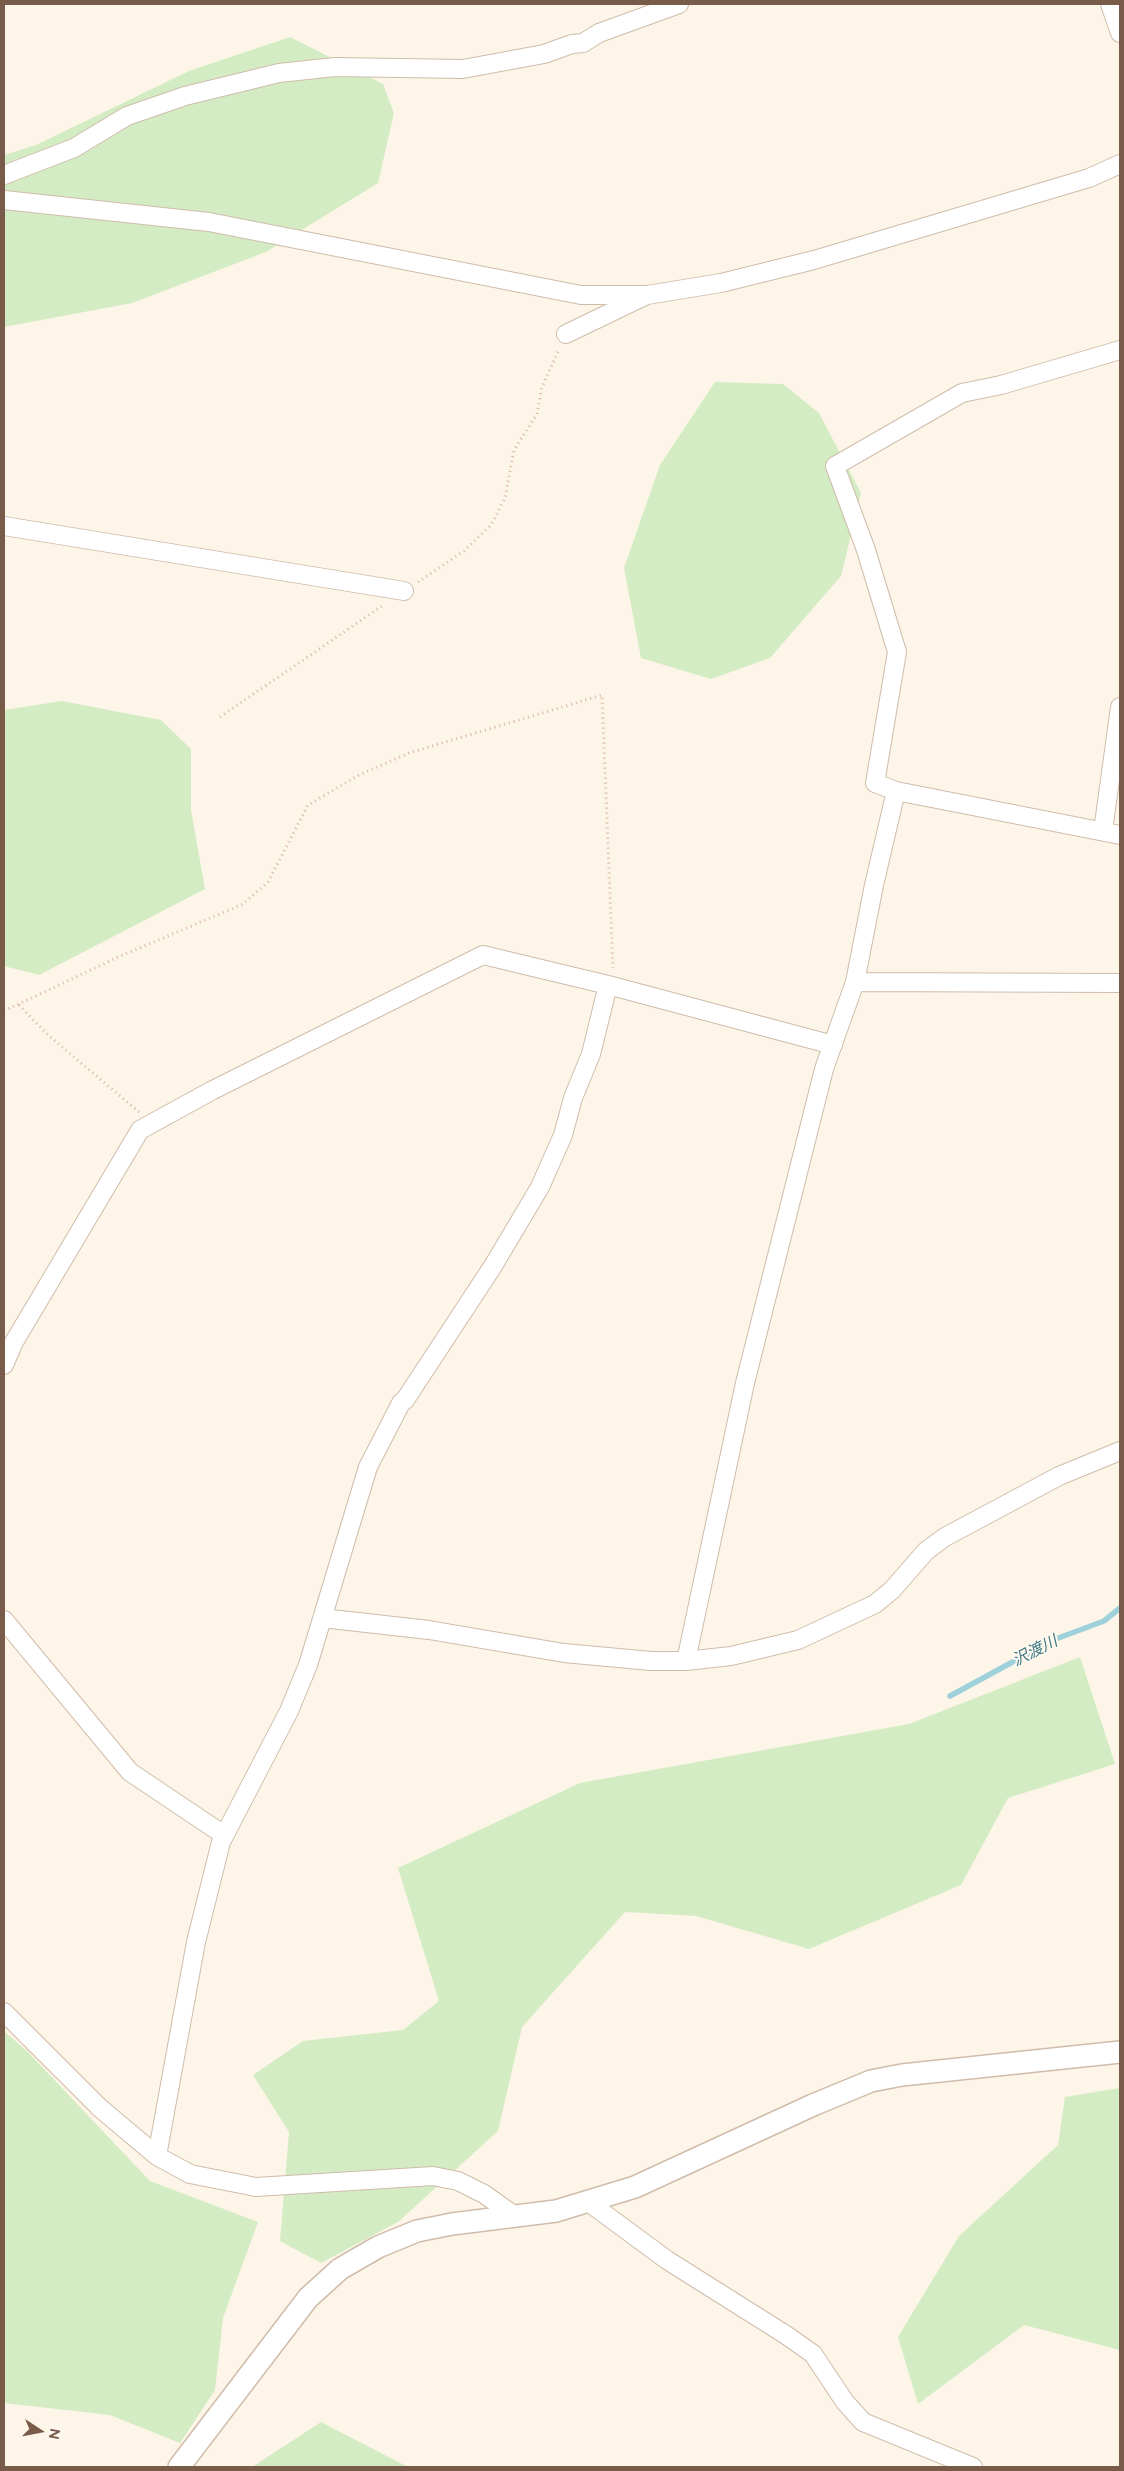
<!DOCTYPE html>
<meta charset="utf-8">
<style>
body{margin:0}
#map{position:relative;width:1124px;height:2471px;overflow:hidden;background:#fdf5e7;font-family:Raleway,sans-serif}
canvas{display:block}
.frame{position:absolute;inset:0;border:5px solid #795b49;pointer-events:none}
.north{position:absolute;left:15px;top:2406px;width:50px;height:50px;-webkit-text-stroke:4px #fff8ee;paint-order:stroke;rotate:101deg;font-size:14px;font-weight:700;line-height:20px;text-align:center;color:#795b49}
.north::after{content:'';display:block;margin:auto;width:18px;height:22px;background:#795b49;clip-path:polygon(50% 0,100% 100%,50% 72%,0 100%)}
</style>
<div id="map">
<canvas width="1124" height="2471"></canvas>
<div class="frame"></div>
<div class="north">N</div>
</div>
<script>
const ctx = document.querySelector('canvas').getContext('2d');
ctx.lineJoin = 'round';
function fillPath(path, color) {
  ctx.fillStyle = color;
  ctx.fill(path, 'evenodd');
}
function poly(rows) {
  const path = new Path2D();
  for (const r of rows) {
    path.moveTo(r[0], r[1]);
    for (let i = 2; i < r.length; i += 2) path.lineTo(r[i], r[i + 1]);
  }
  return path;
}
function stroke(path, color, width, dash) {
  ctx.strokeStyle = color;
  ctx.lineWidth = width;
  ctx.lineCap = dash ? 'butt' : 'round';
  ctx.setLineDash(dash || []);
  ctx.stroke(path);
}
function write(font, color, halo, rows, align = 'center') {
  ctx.font = font + ' Raleway,"Noto Sans JP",sans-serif';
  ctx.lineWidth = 4;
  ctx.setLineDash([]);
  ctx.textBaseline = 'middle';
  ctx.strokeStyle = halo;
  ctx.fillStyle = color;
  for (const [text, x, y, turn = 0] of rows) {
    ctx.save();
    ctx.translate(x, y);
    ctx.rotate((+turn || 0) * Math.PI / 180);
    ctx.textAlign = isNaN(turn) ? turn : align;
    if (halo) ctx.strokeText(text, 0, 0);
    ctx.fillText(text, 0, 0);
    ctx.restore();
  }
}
const green = poly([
 [290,37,383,84,394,113,378,183,266,252,132,303,4,327,4,155,36,145,189,71],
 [715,382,783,384,819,413,861,493,841,576,770,658,711,679,641,658,624,568,660,465],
 [62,701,161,720,191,749,191,810,205,889,39,975,4,966,4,710],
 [1080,1657,1115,1764,1008,1798,961,1885,809,1949,696,1916,625,1912,522,2027,498,2131,398,2222,321,2263,280,2241,289,2132,253,2075,303,2041,403,2030,439,2001,398,1868,580,1783,909,1724],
 [4,2031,28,2052,150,2181,258,2222,223,2318,215,2390,180,2443,110,2415,4,2403],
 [1120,2088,1120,2350,1024,2325,918,2404,898,2337,959,2236,1058,2145,1065,2097],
 [321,2422,408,2467,252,2467]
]);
const stream = poly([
 [950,1696,1053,1640,1104,1621,1120,1608]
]);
const path = poly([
 [418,582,464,551,491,525,505,498,514,450,537,414,542,387,559,349],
 [220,717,382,606],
 [19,1005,48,1035,139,1112],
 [4,1011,116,958,243,904,268,882,308,805,359,775,409,753,602,695,613,968]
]);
const minor = poly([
 [1110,4,1120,33],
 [4,175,74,148,127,116,185,96,279,73,335,67,463,69,544,54,572,44,583,43,599,33,679,4],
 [4,200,209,222,581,295,647,295],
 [566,334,647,295,721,283,814,260,1089,178,1120,164],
 [1120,350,1001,385,962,393,835,466,866,550,897,652,875,783,896,791,1120,835],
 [4,526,404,591],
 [1103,831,1120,707],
 [855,982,1120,983],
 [4,1365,14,1342,140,1130,211,1091,483,955,608,985,833,1045],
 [322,1618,429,1630,564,1653,651,1661,686,1661,731,1656,798,1640,875,1604,892,1590,926,1551,945,1537,1059,1476,1120,1451],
 [4,1620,130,1772,224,1835],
 [686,1661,745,1383,824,1069,855,982,874,885,896,791],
 [4,2012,100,2108,157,2156,190,2174,256,2187,433,2176,458,2181,484,2194,515,2216],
 [157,2156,196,1942,221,1842,289,1711,308,1665,368,1467,401,1403,405,1400,493,1266,540,1187,563,1135,573,1098,591,1054,608,985],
 [587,2201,667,2260,786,2335,813,2354,845,2402,863,2422,973,2467]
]);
const tertiary = poly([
 [179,2467,308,2298,340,2269,378,2247,417,2231,452,2224,556,2211,635,2187,813,2105,871,2081,902,2075,1120,2052]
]);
const waterNames = [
 ["沢渡川",1035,1651,-27]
];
fillPath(green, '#d4ecc4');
stroke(stream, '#9fd1db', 5.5);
stroke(minor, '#d0bcab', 20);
stroke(tertiary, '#d0bcab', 24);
stroke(path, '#dab69f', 3, [1, 4]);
stroke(minor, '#fff', 18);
stroke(tertiary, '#fff', 21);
write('italic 16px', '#3f7986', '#fff8ee', waterNames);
</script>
